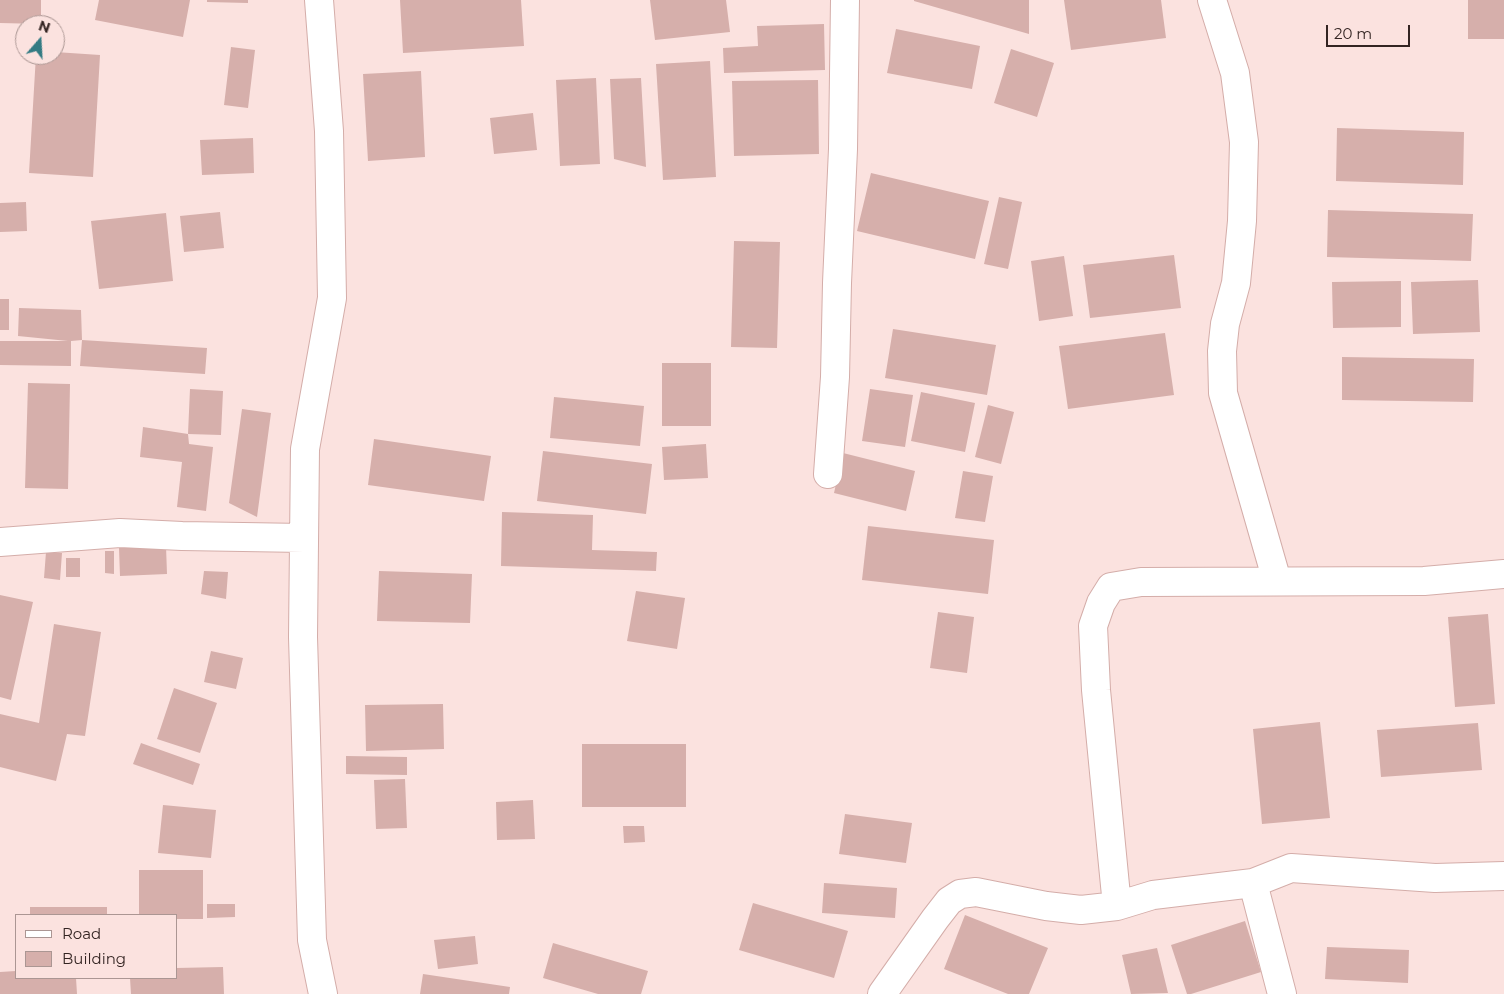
<!DOCTYPE html>
<style>
body{margin:0}
#map{position:relative;width:1504px;height:994px;overflow:hidden;background:#fbe2df;font-family:Montserrat,sans-serif}
canvas{display:block}
.legend{position:absolute;left:15px;top:914px;width:162px;height:65px;box-sizing:border-box;background:#fbe2df;border:1px solid #ab9693;margin:0;padding:6px 9px;list-style:none;font-size:15px;color:#332422}
.legend li{display:flex;align-items:center;gap:10px;height:25px}
.legend b{width:25px;border:1px solid #ab9693}
.north{position:absolute;left:15px;top:15px;width:50px;height:50px;box-sizing:border-box;background:#fbe2df;border:1px solid #ab9693;border-radius:50%;rotate:19deg;font-size:14px;font-weight:700;line-height:20px;text-align:center;color:#332422}
.north::after{content:'';display:block;margin:auto;width:18px;height:22px;background:#337b83;clip-path:polygon(50% 0,100% 100%,50% 72%,0 100%)}
.scale{position:absolute;left:1326px;top:25px;width:84px;height:22px;box-sizing:border-box;border:2px solid #332422;border-top:0;padding-left:6px;font-size:15px;line-height:18px;white-space:nowrap;color:#332422;-webkit-text-stroke:4px #fbe2df;paint-order:stroke}
</style>
<div id="map">
<canvas width="1504" height="994"></canvas>
<ul class="legend">
<li><b style="height:6px;background:#fff"></b>Road</li>
<li><b style="height:14px;background:#d6afab"></b>Building</li>
</ul>
<div class="north">N</div>
<div class="scale">20 m</div>
</div>
<script>
const ctx = document.querySelector('canvas').getContext('2d');
ctx.lineJoin = 'round';
function fillPath(path, color) {
  ctx.fillStyle = color;
  ctx.fill(path, 'evenodd');
}
function poly(rows) {
  const path = new Path2D();
  for (const r of rows) {
    path.moveTo(r[0], r[1]);
    for (let i = 2; i < r.length; i += 2) path.lineTo(r[i], r[i + 1]);
  }
  return path;
}
function stroke(path, color, width, dash) {
  ctx.strokeStyle = color;
  ctx.lineWidth = width;
  ctx.lineCap = dash ? 'butt' : 'round';
  ctx.setLineDash(dash || []);
  ctx.stroke(path);
}
const building = poly([
 [0,0,41,0,41,24,0,23],
 [99,0,190,0,183,37,95,20],
 [207,0,248,0,248,3,207,2],
 [400,0,521,0,524,46,403,53],
 [650,0,726,0,730,32,655,40],
 [914,0,1029,0,1029,34,914,1],
 [1064,0,1161,0,1166,38,1071,50],
 [1468,0,1504,0,1504,39,1468,39],
 [824,24,825,70,724,73,723,48,758,46,757,26],
 [896,29,980,46,972,89,887,73],
 [231,47,255,50,248,108,224,105],
 [1011,49,1054,63,1037,117,994,103],
 [55,52,100,55,93,177,29,173,36,55,55,55],
 [710,61,716,177,663,180,656,64],
 [421,71,425,157,368,161,363,74],
 [596,78,600,164,560,166,556,80],
 [641,78,646,167,614,159,610,79],
 [818,80,819,154,734,156,732,81],
 [533,113,537,150,494,154,490,118],
 [1337,128,1464,132,1463,185,1336,181],
 [253,138,254,173,202,175,200,140],
 [871,173,989,201,975,259,857,231],
 [999,197,1022,202,1008,269,984,264],
 [26,202,27,231,0,232,0,203],
 [1328,210,1473,214,1471,261,1327,257],
 [220,212,224,248,184,252,180,216],
 [166,213,173,281,99,289,91,221],
 [734,241,780,242,777,348,731,347],
 [1174,255,1181,308,1090,318,1083,265],
 [1064,256,1073,316,1039,321,1031,261],
 [1478,280,1480,332,1413,334,1411,282],
 [1401,281,1401,327,1333,328,1332,282],
 [0,299,9,299,9,330,0,330],
 [19,308,81,310,82,340,71,341,71,366,0,365,0,341,68,341,18,336],
 [893,329,996,345,987,395,885,378],
 [1165,333,1174,395,1068,409,1059,346],
 [82,340,207,348,205,374,80,366],
 [1342,357,1474,359,1473,402,1342,400],
 [662,363,711,363,711,426,662,426],
 [28,383,70,384,68,489,25,488],
 [190,389,223,391,221,435,188,434],
 [870,389,913,395,905,447,862,441],
 [921,392,975,403,965,452,911,441],
 [554,397,644,406,640,446,550,438],
 [988,405,1014,412,1001,464,975,457],
 [242,409,271,413,257,517,229,503],
 [143,427,188,434,189,444,213,447,206,511,177,507,182,462,140,457],
 [374,439,491,456,484,501,368,485],
 [706,444,708,478,664,480,662,447],
 [543,451,652,464,646,514,537,501],
 [843,453,915,471,906,511,834,493],
 [963,471,993,476,985,522,955,518],
 [502,512,593,515,592,550,657,552,656,571,501,566],
 [868,526,994,540,988,594,862,580],
 [166,546,167,574,120,576,119,548],
 [105,551,114,551,114,574,105,573],
 [46,552,62,553,60,580,44,578],
 [66,558,80,558,80,577,66,577],
 [204,571,228,572,226,599,201,594],
 [379,571,472,574,470,623,377,621],
 [636,591,685,598,677,649,627,641],
 [0,595,33,602,11,700,0,697],
 [938,612,974,617,967,673,930,668],
 [1488,614,1495,704,1455,707,1448,617],
 [54,624,101,632,85,736,67,734,56,781,0,767,0,714,39,723],
 [211,651,243,658,236,689,204,682],
 [174,688,217,703,200,753,157,739],
 [443,704,444,749,366,751,365,705],
 [1320,722,1330,818,1262,824,1253,729],
 [1478,723,1482,770,1381,777,1377,730],
 [141,743,200,764,193,785,133,764],
 [582,744,686,744,686,807,582,807],
 [346,756,407,757,407,775,346,774],
 [405,779,407,828,376,829,374,780],
 [533,800,535,839,497,840,496,802],
 [163,805,216,810,211,858,158,853],
 [845,814,912,823,906,863,839,854],
 [623,826,644,826,645,842,624,843],
 [139,870,203,870,203,919,176,919,176,915,139,915],
 [824,883,897,888,895,918,822,913],
 [753,903,848,931,834,978,739,950],
 [207,904,235,904,235,917,207,918],
 [30,907,107,907,107,915,30,915],
 [965,915,1048,948,1029,994,1008,994,944,969],
 [1245,921,1261,972,1191,994,1187,994,1171,945],
 [475,936,478,964,438,969,434,940],
 [553,943,648,971,641,994,598,994,543,978],
 [1327,947,1409,950,1408,983,1325,979],
 [1157,948,1168,993,1131,994,1122,955],
 [223,967,224,994,131,994,130,978,176,978,176,968],
 [16,971,16,978,76,978,77,994,0,994,0,972],
 [423,974,510,987,509,994,420,994]
]);
const minor = poly([
 [319,0,329,131,332,298,305,449,303,637,312,940,323,994],
 [1212,0,1235,73,1244,142,1242,221,1236,283,1225,324,1222,351,1223,393,1277,581],
 [828,474,835,377,837,283,843,149,845,0],
 [0,542,120,533,182,536,304,538],
 [1253,883,1282,994],
 [1117,906,1096,690,1093,626,1101,603,1111,587,1141,582,1424,581,1504,574],
 [882,994,935,919,949,901,960,894,976,892,1046,906,1081,910,1117,906,1153,895,1253,883,1291,868,1435,878,1504,876]
]);
fillPath(building, '#d6afab');
stroke(minor, '#d4ada9', 30);
stroke(minor, '#fff', 28);
</script>
